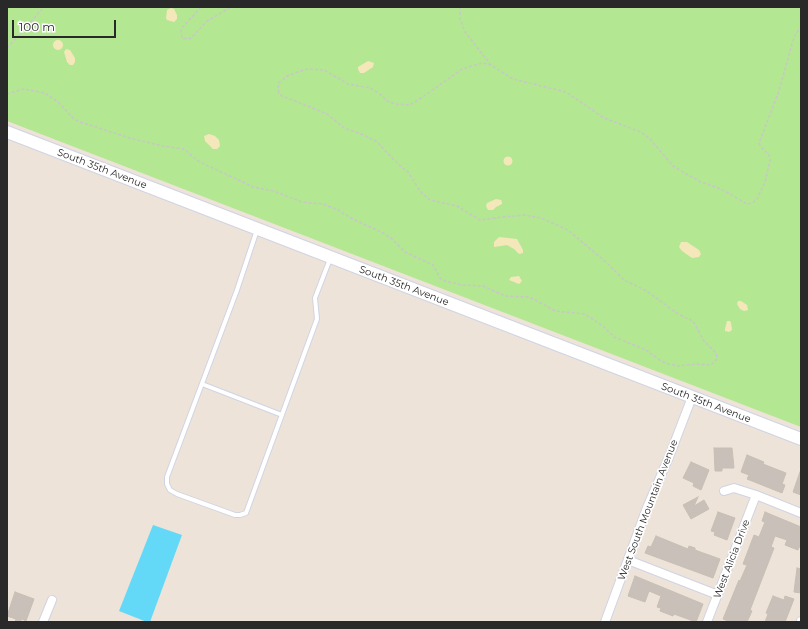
<!DOCTYPE html>
<style>
body{margin:0}
#map{position:relative;width:808px;height:629px;overflow:hidden;background:#ede3d9;font-family:Montserrat,sans-serif}
canvas{display:block}
.frame{position:absolute;inset:0;border:8px solid #292929;pointer-events:none}
.scale{position:absolute;left:12px;top:20px;width:104px;height:18px;box-sizing:border-box;border:2px solid #292929;border-top:0;padding-left:5px;font-size:12px;line-height:14px;white-space:nowrap;color:#292929;-webkit-text-stroke:3px #fff;paint-order:stroke}
</style>
<div id="map">
<canvas width="808" height="629"></canvas>
<div class="frame"></div>
<div class="scale">100 m</div>
</div>
<script>
const ctx = document.querySelector('canvas').getContext('2d');
ctx.lineJoin = 'round';
function fillPath(path, color) {
  ctx.fillStyle = color;
  ctx.fill(path, 'evenodd');
}
function poly(rows) {
  const path = new Path2D();
  for (const r of rows) {
    if (r.length === 3) {
      path.moveTo(r[0] + r[2], r[1]);
      path.arc(r[0], r[1], r[2], 0, 2 * Math.PI);
      continue;
    }
    path.moveTo(r[0], r[1]);
    for (let i = 2; i < r.length; i += 2) path.lineTo(r[i], r[i + 1]);
  }
  return path;
}
function stroke(path, color, width, dash) {
  ctx.strokeStyle = color;
  ctx.lineWidth = width;
  ctx.lineCap = dash ? 'butt' : 'round';
  ctx.setLineDash(dash || []);
  ctx.stroke(path);
}
function write(font, color, halo, rows, align = 'center') {
  ctx.font = font + ' Montserrat,sans-serif';
  ctx.lineWidth = 3.5;
  ctx.setLineDash([]);
  ctx.textBaseline = 'middle';
  ctx.strokeStyle = halo;
  ctx.fillStyle = color;
  for (const [text, x, y, turn = 0] of rows) {
    ctx.save();
    ctx.translate(x, y);
    ctx.rotate((+turn || 0) * Math.PI / 180);
    ctx.textAlign = isNaN(turn) ? turn : align;
    if (halo) ctx.strokeText(text, 0, 0);
    ctx.fillText(text, 0, 0);
    ctx.restore();
  }
}
const green = poly([
 [7,7,801,7,801,427,7,121]
]);
const sand = poly([
 [171,8,174,9,177,15,177,19,174,22,167,20,166,18,167,10],
 [58,45,5],
 [66,49,70,50,75,58,75,62,73,65,70,65,67,62,64,52],
 [368,61,374,63,373,67,364,73,360,73,358,69,358,67],
 [209,134,215,136,219,140,220,146,217,149,213,149,205,141,204,136],
 [508,161,4.5],
 [496,199,501,200,502,202,502,204,496,207,493,210,488,210,486,206,487,203],
 [499,237,517,239,523,250,523,253,519,254,514,249,507,245,494,247,494,242],
 [681,242,687,242,699,250,701,254,699,257,692,258,682,251,679,247],
 [519,276,522,281,519,284,509,280,511,277],
 [738,301,741,301,747,305,748,310,744,311,740,309,737,304],
 [727,321,730,321,731,323,732,330,729,332,725,331,725,329]
]);
const water = poly([
 [153,525,182,535,150,622,147,622,119,611]
]);
const building = poly([
 [714,448,732,448,734,468,722,468,722,471,715,471,714,448],
 [747,455,764,462,763,464,786,473,782,484,785,485,782,493,747,479,749,475,741,472,747,455],
 [691,462,709,470,701,490,693,486,694,483,683,478,691,462],
 [800,472,801,472,801,495,793,492,800,472],
 [698,497,694,506,704,500,709,509,691,519,683,505,698,497],
 [718,512,735,518,727,540,714,535,715,532,711,531,718,512],
 [765,512,801,527,801,548,799,547,798,550,785,545,787,540,775,536,771,547,774,548,750,610,752,611,747,622,730,622,723,619,739,580,740,581,747,565,743,564,754,535,759,537,765,522,762,521,765,512],
 [656,536,688,549,689,546,695,548,695,550,720,559,713,578,645,553,648,546,651,547,656,536],
 [797,568,801,569,801,593,794,592,797,568],
 [635,576,703,604,696,622,674,614,673,616,660,611,661,608,657,607,661,596,649,591,645,602,628,596,635,576],
 [15,592,34,599,26,621,22,619,20,622,15,622,16,619,7,616,15,592],
 [773,596,784,600,785,596,794,599,785,622,765,622,768,614,766,613,773,596]
]);
const path = poly([
 [201,7,182,28,181,31,182,38,188,39,191,38,207,21,231,7],
 [460,7,460,19,465,32,491,65],
 [7,48,44,7],
 [7,94,24,89,45,93,58,102,74,119,80,122,133,139,163,146,184,149,198,161,253,187,274,191,302,202,323,204,338,210,351,218,383,233,392,239,405,252,433,265,440,278,445,281,462,285,483,286,505,296,527,297,534,299,555,311,585,314,603,326,614,337,646,350,661,361,669,364,679,366,695,364,711,365,717,359,716,353,704,341,693,321,678,314,645,290,624,280,607,263,568,230,541,218,525,215,503,217,480,220,457,206,430,200,420,191,408,172,398,164,377,142,364,135,344,128,327,114,320,111,282,96,279,93,278,89,279,83,287,76,300,71,308,69,324,70,348,84,370,88,377,92,389,102,397,104,410,105,424,96,462,69,482,63,491,65,513,79,566,92,604,118,641,132,650,139,673,166,683,172,701,182,721,189,747,204,752,203,757,199,765,182,770,160,769,155,761,147,759,143,779,91,792,44,796,33,801,28]
]);
const service = poly([
 [257,230,237,290,167,477,167,484,170,490,177,494,235,515,240,515,246,513,317,319,315,298,330,259],
 [202,384,282,415]
]);
const minor = poly([
 [724,491,734,488,756,495,801,513],
 [628,560,718,595],
 [43,622,52,600],
 [605,622,648,505,669,457,692,397],
 [707,622,756,495],
 [801,622,801,621]
]);
const secondary = poly([
 [7,132,801,439]
]);
const streetNames = [
 ["South 35th Avenue",102,169,21],
 ["South 35th Avenue",404,286,21],
 ["South 35th Avenue",706,403,21],
 ["West South Mountain Avenue",648,510,-69],
 ["West Alicia Drive",732,559,-69]
];
fillPath(green, '#b4e792');
fillPath(sand, '#f4e8ba');
fillPath(water, '#64d9f7');
fillPath(building, '#c8c0b9');
stroke(building, '#c8bfb3', 1);
stroke(service, '#cfd4e3', 6);
stroke(minor, '#cfd4e3', 10);
stroke(secondary, '#cfd4e3', 14);
stroke(path, '#c7c7c7', 1.5, [3, 2]);
stroke(service, '#fff', 4);
stroke(minor, '#fff', 8);
stroke(secondary, '#fff', 12);
write('10px', '#292929', '#fff', streetNames);
</script>
